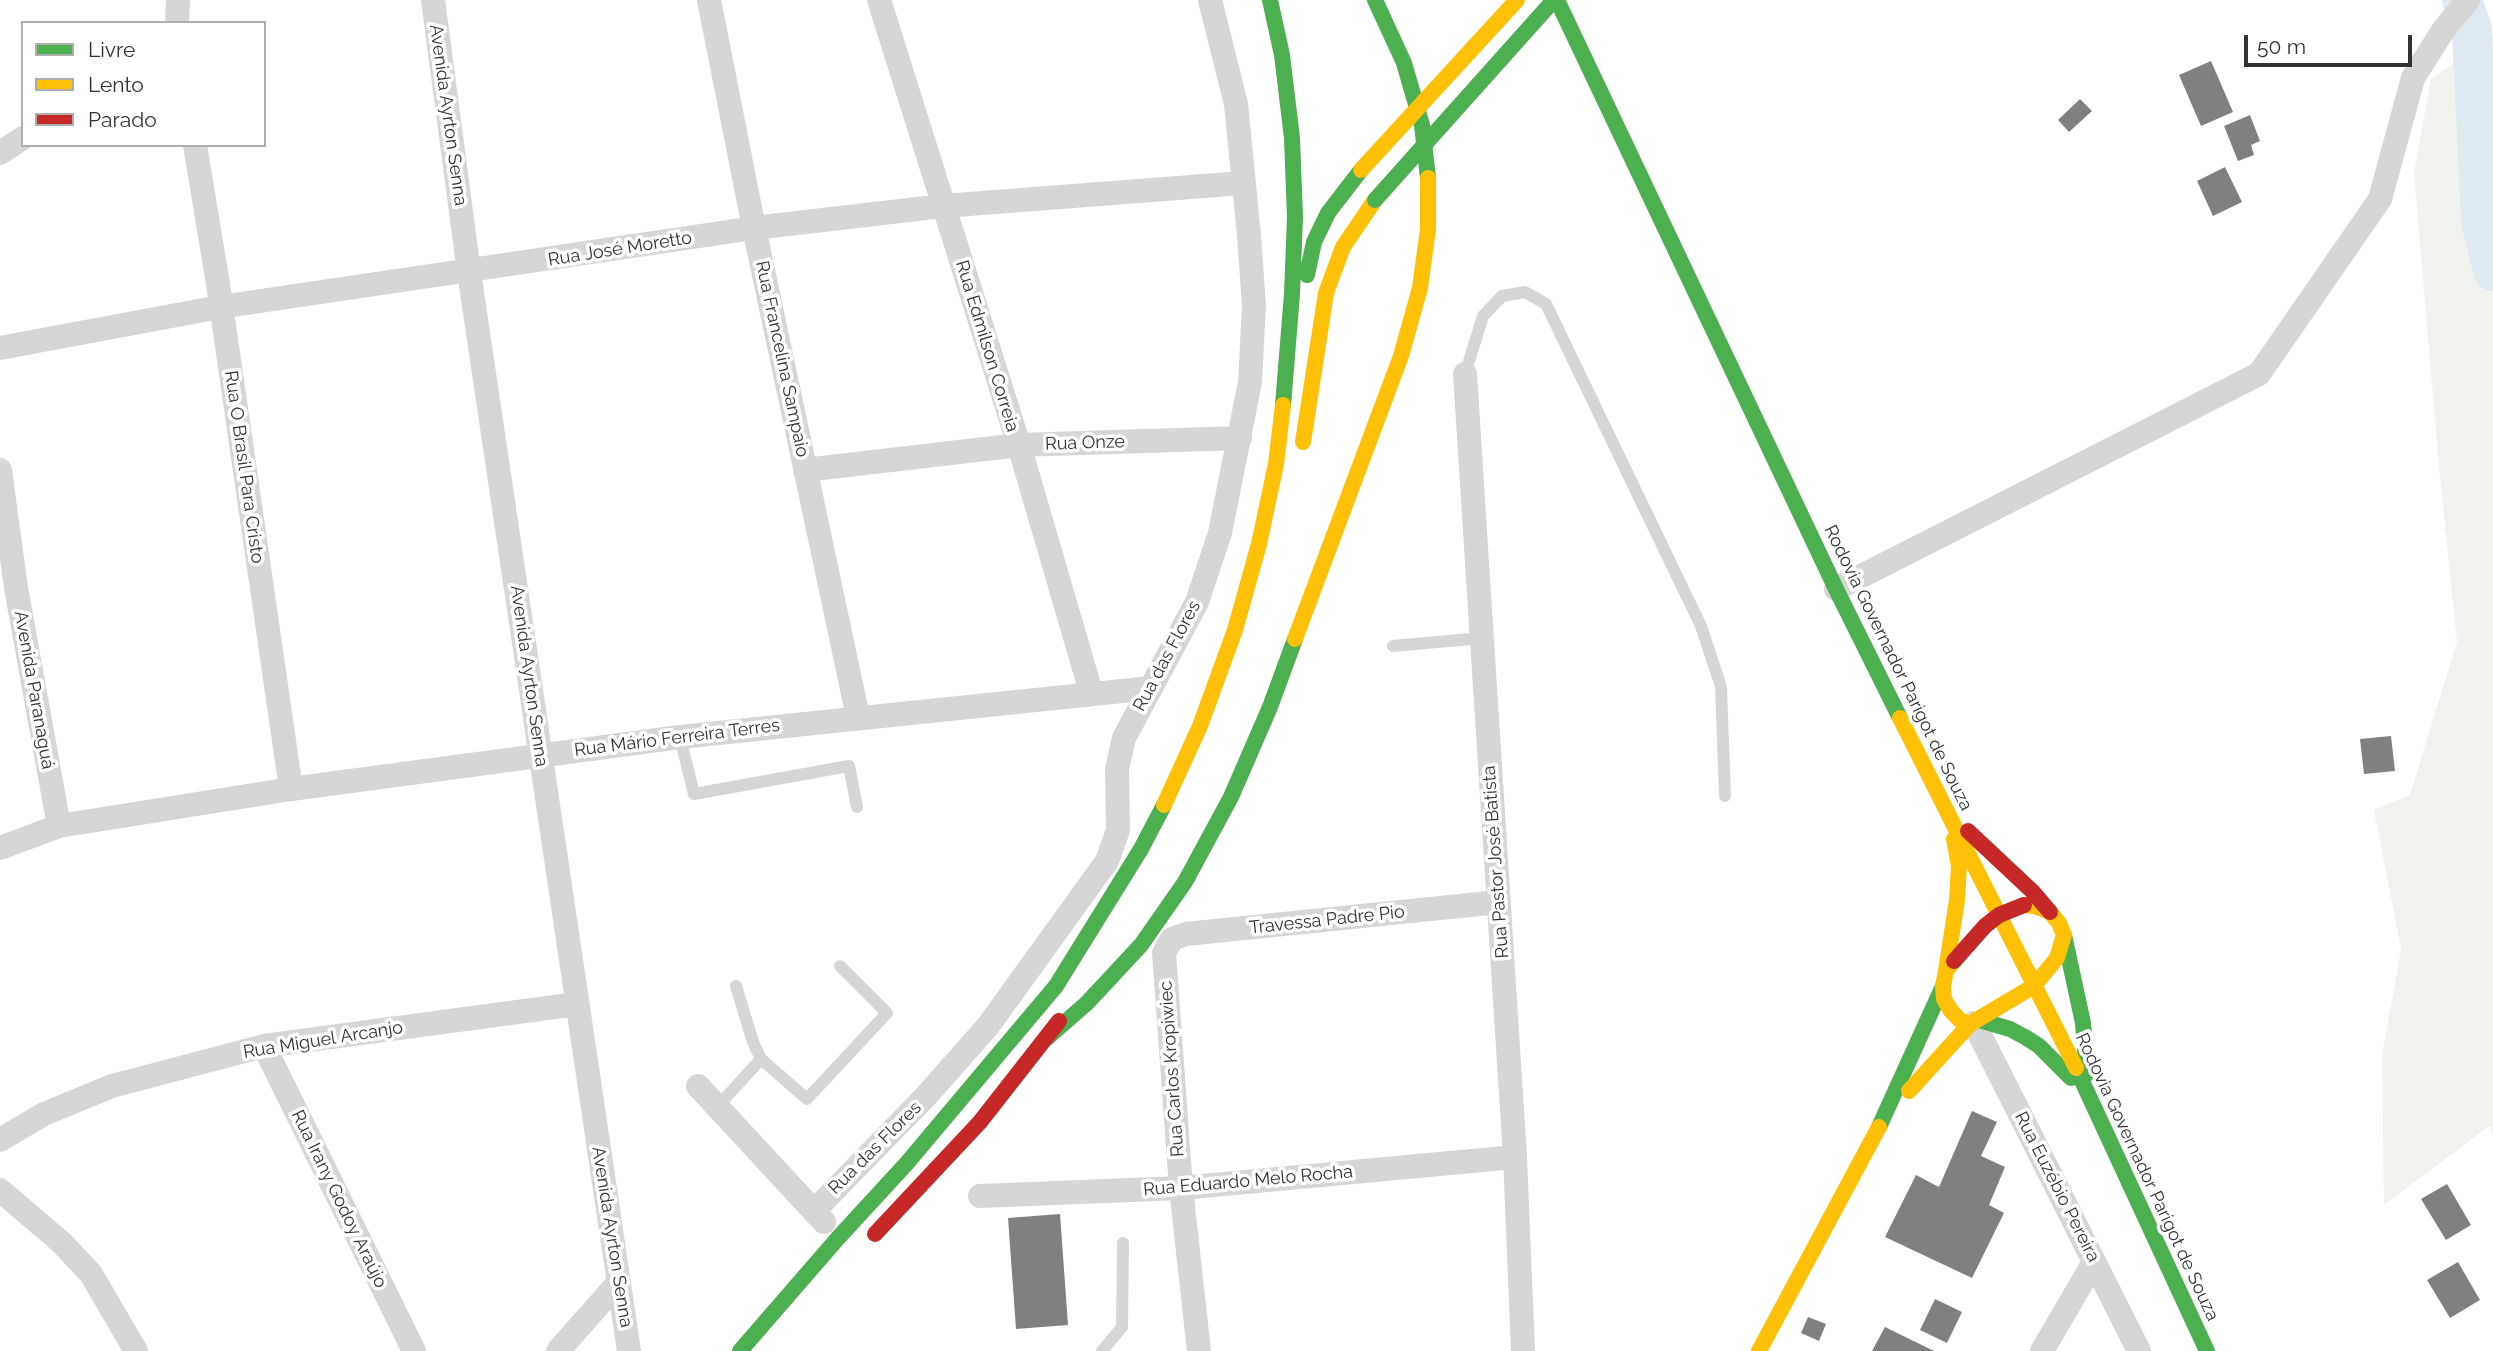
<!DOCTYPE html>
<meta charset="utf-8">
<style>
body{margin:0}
#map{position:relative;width:2493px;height:1351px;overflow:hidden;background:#fff;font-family:Raleway,sans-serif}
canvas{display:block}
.legend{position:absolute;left:21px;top:21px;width:245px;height:126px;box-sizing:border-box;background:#fff;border:2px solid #adadad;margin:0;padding:9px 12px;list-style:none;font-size:21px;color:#323232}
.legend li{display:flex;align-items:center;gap:14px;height:35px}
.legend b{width:35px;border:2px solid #adadad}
.scale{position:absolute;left:2244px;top:35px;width:168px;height:32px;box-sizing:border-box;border:4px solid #323232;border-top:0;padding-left:9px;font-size:21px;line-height:24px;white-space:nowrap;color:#323232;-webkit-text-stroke:5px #fff;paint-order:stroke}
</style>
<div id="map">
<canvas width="2493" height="1351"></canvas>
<ul class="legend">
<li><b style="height:9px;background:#4caf50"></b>Livre</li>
<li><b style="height:9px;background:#ffc107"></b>Lento</li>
<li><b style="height:9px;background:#c62828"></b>Parado</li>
</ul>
<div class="scale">50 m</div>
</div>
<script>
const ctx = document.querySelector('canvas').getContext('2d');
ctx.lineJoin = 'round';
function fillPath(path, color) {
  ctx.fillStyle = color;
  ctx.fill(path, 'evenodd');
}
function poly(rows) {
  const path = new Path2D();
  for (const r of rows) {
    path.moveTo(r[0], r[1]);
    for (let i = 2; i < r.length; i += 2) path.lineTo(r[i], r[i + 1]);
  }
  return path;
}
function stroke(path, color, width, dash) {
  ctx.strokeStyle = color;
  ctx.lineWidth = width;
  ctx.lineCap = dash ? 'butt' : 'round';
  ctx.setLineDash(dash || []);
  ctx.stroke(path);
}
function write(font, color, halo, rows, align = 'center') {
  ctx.font = font + ' Raleway,sans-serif';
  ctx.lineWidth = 7;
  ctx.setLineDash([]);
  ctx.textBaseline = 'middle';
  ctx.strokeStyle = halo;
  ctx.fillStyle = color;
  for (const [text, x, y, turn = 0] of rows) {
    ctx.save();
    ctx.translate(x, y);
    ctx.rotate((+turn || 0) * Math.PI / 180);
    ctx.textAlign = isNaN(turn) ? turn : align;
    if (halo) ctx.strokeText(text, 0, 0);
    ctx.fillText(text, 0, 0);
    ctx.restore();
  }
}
const green = poly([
 [2493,36,2493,1134,2489,1126,2384,1205,2382,1056,2401,949,2374,810,2410,795,2457,642,2439,466,2414,173,2431,79]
]);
const river = poly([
 [2462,0,2472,30,2481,221,2493,271]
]);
const building = poly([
 [2211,61,2233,112,2201,126,2179,75],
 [2080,99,2092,111,2069,132,2058,120],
 [2250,115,2260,141,2251,145,2254,155,2238,161,2224,126],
 [2225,167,2242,202,2213,216,2197,181],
 [2391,736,2395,771,2364,774,2360,739],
 [1972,1111,1997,1122,1981,1156,2005,1167,1989,1205,2004,1213,1972,1278,1885,1237,1916,1175,1939,1187],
 [2447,1184,2471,1225,2446,1240,2421,1199],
 [1060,1214,1068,1325,1016,1329,1008,1218],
 [2458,1262,2480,1300,2450,1318,2427,1280],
 [1935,1299,1962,1312,1947,1343,1920,1330],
 [1808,1317,1826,1324,1819,1341,1801,1333],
 [1885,1327,1934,1351,1872,1351]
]);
const lane = poly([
 [1465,374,1483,316,1502,296,1525,292,1546,304,1701,626,1721,687,1725,796],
 [1393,646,1482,638],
 [680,737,694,794,849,766,857,807],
 [736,986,753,1042,761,1059,807,1099,887,1013,840,966],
 [718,1106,761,1059],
 [1102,1351,1122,1327,1123,1243]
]);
const street = poly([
 [433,0,469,272,629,1351],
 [709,0,754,228,858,717],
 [879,0,1019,445,1091,692],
 [177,23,178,0],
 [195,145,218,284,291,789],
 [0,153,23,138],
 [0,348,220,307,754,228,943,206,1243,183],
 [1465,374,1515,1157,1523,1351],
 [0,470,16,588,59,826],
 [805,470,1019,445,1240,438],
 [1836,589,2259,374,2380,199,2413,78,2444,29,2468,0],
 [0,848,59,826,291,789,680,737,1151,688],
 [1974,1023,2139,1351],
 [264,1046,414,1351],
 [698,1086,824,1222],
 [0,1140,44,1114,112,1086,264,1046,577,1004],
 [0,1190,62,1243,91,1274,136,1351],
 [980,1196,1181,1188,1515,1157],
 [815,1210,927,1095,988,1026,1107,861,1118,830,1117,769,1124,738,1197,602,1220,533,1250,382,1254,306,1249,235,1236,104,1210,0],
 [558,1351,618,1283],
 [1199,1351,1181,1188,1164,953,1172,939,1186,934,1499,902],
 [2042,1351,2094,1262]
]);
const fast = poly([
 [1270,0,1282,55,1292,138,1295,217,1292,294,1283,405],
 [1375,0,1404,63,1422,125,1428,178],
 [1557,0,1836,589,1900,718],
 [1307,275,1314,242,1328,213,1361,170],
 [2064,935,2083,1023,2087,1074],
 [1979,1020,2010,1029,2025,1037,2039,1046,2071,1078],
 [1047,1038,1087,1003,1141,945,1185,882,1231,797,1270,707,1295,639],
 [2076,1068,2207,1351],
 [1879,1127,1943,986],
 [740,1351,838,1238,907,1163,1056,986,1141,849,1164,805]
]);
const slow = poly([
 [1303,442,1326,293,1343,247,1375,200],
 [1295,639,1401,356,1420,288,1428,229,1428,178],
 [1900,718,2076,1068],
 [1164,805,1200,726,1235,630,1259,544,1276,464,1283,405],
 [1954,961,1946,971,1943,986,1944,999,1951,1011,1961,1021,1970,1024,2034,986,2057,958,2064,935,2059,923,2050,912,2035,906,2024,905],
 [1946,971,1957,900,1959,866,1954,839],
 [1909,1091,1970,1024],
 [1759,1351,1879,1127]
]);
const jam = poly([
 [1968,831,2032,891,2050,912],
 [1954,961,1985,926,1999,915,2024,905],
 [875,1234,980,1122,1059,1021]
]);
const fastBridge = poly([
 [1375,200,1554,0]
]);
const slowBridge = poly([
 [1361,170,1517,0]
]);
const streetNames = [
 ["Avenida Ayrton Senna",448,115,82],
 ["Rua José Moretto",620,249,-9],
 ["Rua Edmilson Correia",987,346,73],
 ["Rua Francelina Sampaio",782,359,78],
 ["Rua Onze",1085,443,-2],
 ["Rua O Brasil Para Cristo",244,467,82],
 ["Rua das Flores",1167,656,-62],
 ["Rodovia Governador Parigot de Souza",1898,668,64],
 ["Avenida Ayrton Senna",529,676,82],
 ["Avenida Paranaguá",34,690,80],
 ["Rua Mário Ferreira Terres",677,738,-7],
 ["Rua Pastor José Batista",1496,862,-94],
 ["Travessa Padre Pio",1327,920,-6],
 ["Rua Miguel Arcanjo",323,1040,-9],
 ["Rua Carlos Kropiwiec",1172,1069,-94],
 ["Rua das Flores",875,1148,-45],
 ["Rodovia Governador Parigot de Souza",2147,1177,65],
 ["Rua Eduardo Melo Rocha",1248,1181,-5],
 ["Rua Euzébio Pereira",2057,1187,63],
 ["Rua Irany Godoy Araújo",339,1199,64],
 ["Avenida Ayrton Senna",612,1237,81]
];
fillPath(green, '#f0f3ed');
stroke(river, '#dfe9f0', 40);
fillPath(building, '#808080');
stroke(lane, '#d6d6d6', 12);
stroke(street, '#d6d6d6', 24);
stroke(fast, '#4caf50', 16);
stroke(slow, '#ffc107', 16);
stroke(jam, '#c62828', 16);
stroke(fastBridge, '#4caf50', 16);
stroke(slowBridge, '#ffc107', 16);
write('18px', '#323232', '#fff', streetNames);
</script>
